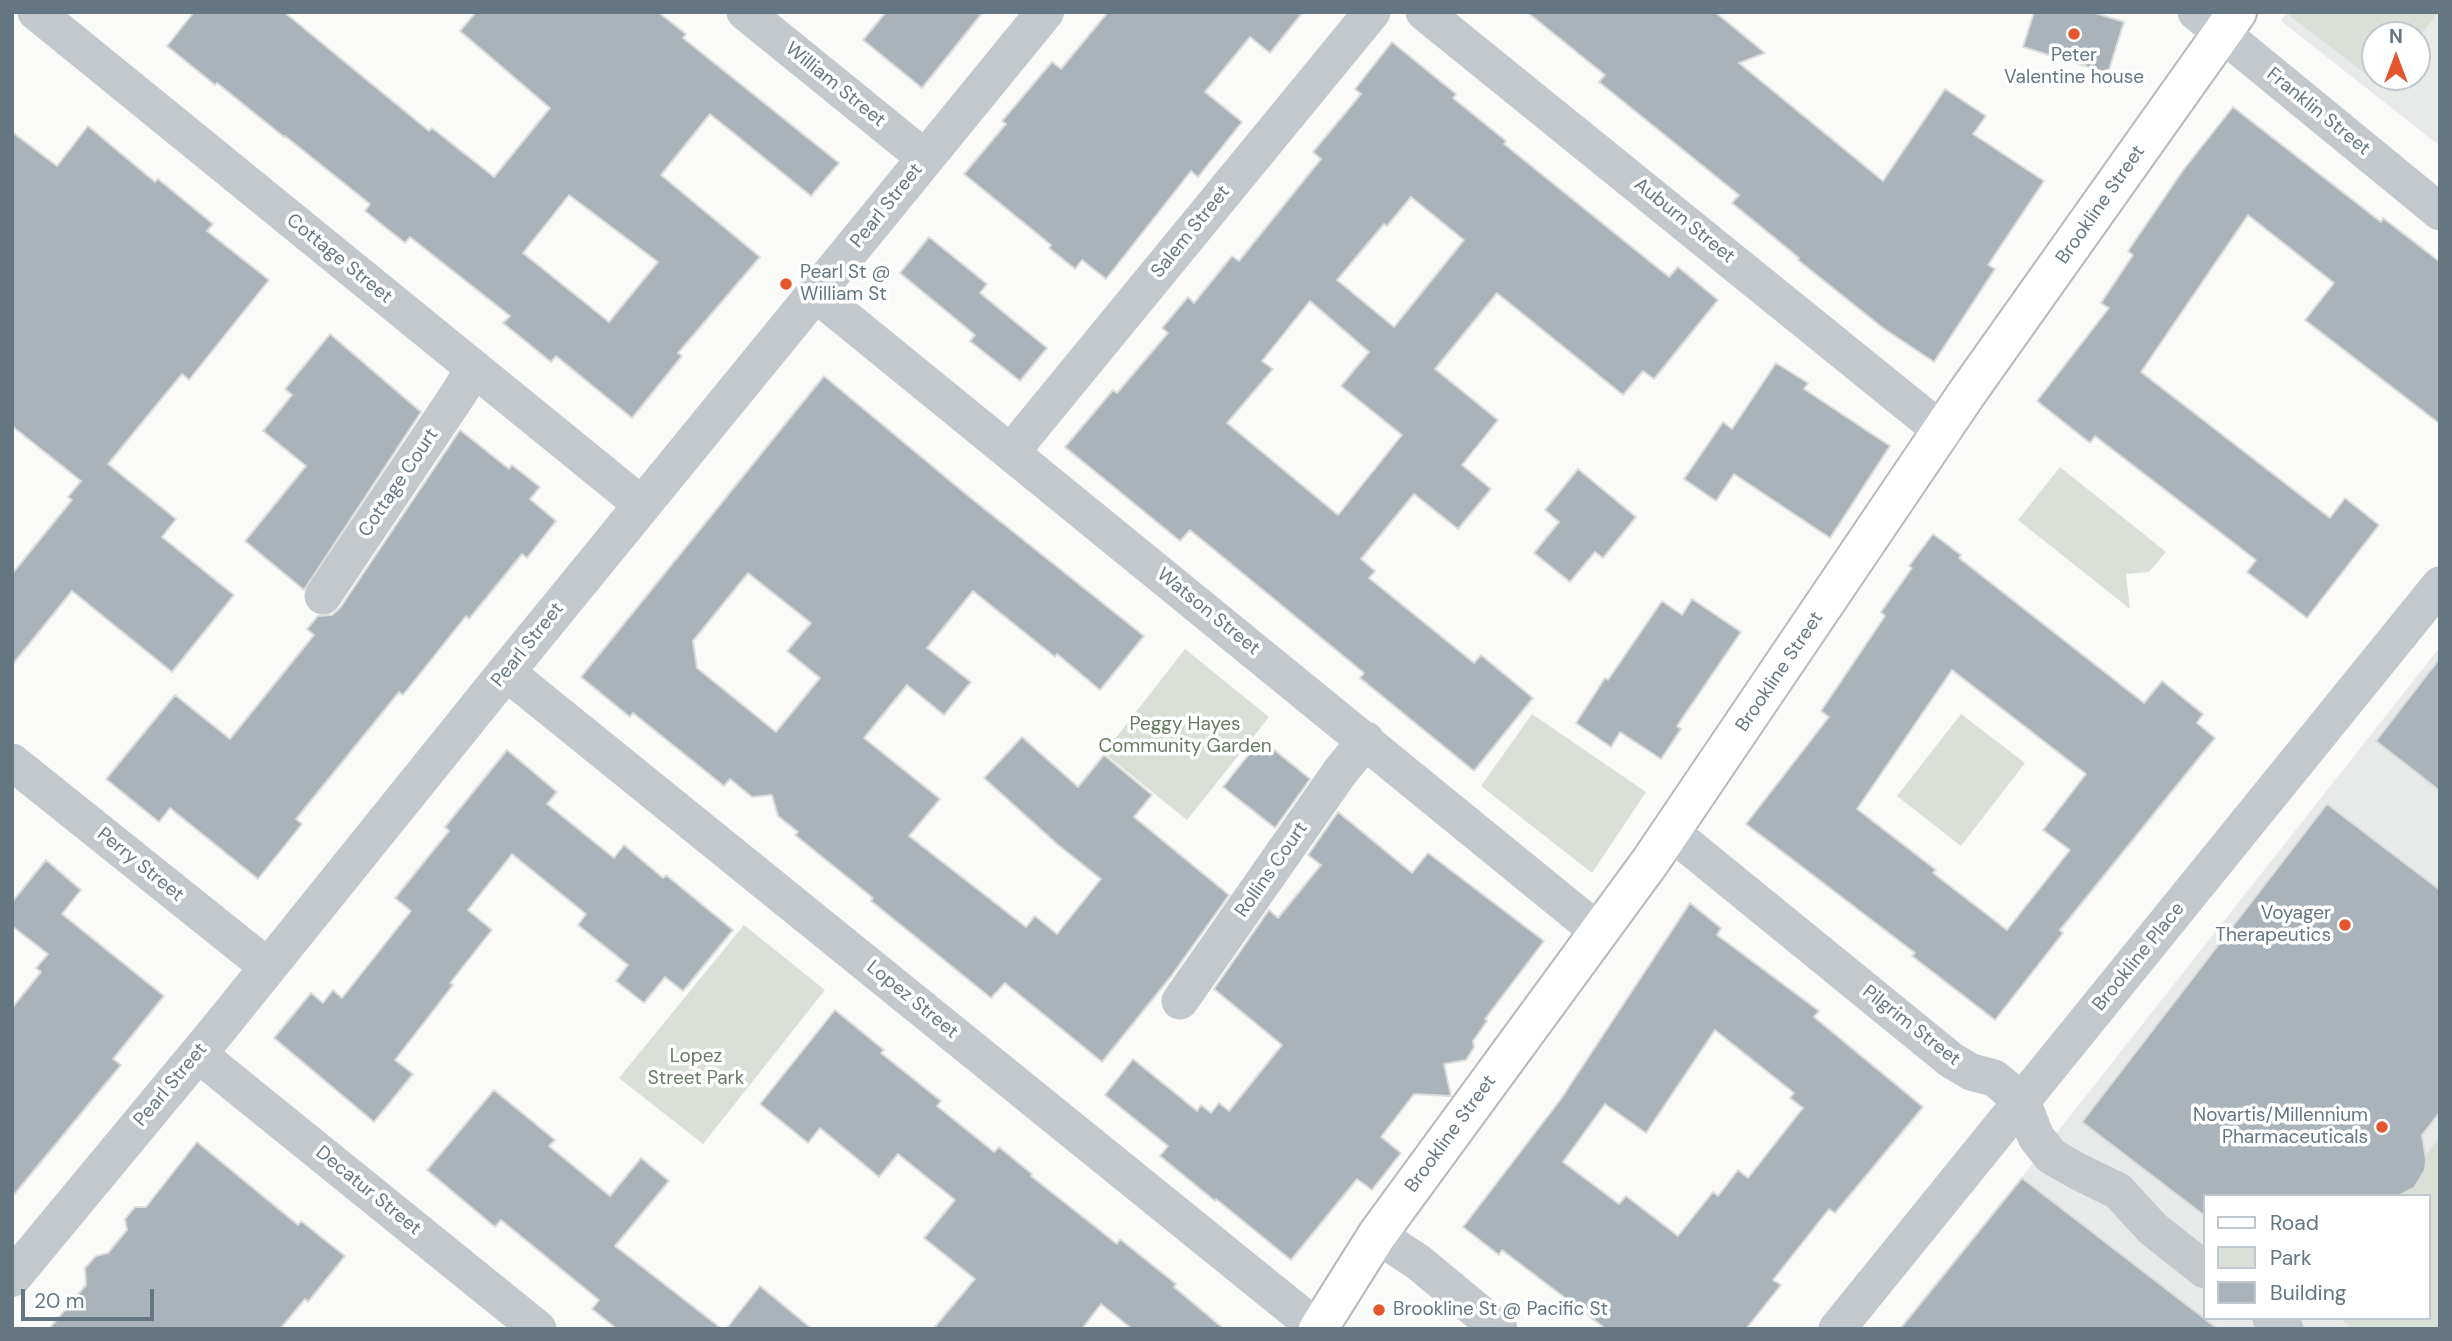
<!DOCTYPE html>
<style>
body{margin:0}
#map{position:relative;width:2452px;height:1341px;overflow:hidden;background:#fafaf8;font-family:"DM Sans",sans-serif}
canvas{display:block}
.frame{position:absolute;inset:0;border:14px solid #657683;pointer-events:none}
.legend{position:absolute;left:2203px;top:1194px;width:228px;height:126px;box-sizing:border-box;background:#fff;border:2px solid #c1c8cd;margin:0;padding:9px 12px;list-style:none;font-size:21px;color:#657683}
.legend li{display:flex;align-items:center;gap:14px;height:35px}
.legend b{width:35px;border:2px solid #c1c8cd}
.north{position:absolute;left:2361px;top:21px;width:70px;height:70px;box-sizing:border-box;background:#fff;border:2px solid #c1c8cd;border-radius:50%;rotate:0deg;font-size:19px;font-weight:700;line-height:28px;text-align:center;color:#657683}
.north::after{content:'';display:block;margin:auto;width:24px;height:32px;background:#e4572e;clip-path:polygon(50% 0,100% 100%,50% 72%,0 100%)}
.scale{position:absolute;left:21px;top:1289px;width:133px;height:32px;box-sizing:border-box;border:4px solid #657683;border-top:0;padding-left:9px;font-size:21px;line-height:24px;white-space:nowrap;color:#657683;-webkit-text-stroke:5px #fff;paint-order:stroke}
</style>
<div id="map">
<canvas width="2452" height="1341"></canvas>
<div class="frame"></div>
<ul class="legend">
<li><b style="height:9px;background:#fff"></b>Road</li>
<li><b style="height:19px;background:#dadfd7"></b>Park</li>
<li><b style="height:19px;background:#aab3b9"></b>Building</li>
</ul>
<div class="north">N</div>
<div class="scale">20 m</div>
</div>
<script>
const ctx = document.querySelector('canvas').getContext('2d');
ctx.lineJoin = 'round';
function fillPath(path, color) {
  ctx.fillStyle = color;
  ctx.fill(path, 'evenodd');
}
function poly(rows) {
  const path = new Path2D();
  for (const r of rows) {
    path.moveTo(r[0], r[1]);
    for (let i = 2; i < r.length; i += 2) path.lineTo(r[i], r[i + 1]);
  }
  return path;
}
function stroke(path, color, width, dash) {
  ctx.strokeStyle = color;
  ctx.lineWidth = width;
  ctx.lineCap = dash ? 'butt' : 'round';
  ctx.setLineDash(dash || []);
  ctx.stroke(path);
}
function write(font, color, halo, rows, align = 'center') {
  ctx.font = font + ' "DM Sans",sans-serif';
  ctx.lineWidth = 7;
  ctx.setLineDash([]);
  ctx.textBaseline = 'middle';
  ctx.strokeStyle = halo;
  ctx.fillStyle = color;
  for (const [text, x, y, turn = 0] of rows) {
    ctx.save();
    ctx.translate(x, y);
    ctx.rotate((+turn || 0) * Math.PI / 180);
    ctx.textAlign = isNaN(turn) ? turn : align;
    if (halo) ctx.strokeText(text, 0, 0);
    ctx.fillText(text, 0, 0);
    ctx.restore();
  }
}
const built = poly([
 [2287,12,2440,12,2440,146,2281,21],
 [2375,35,2417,35,2417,77,2375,77],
 [2440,647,2440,1329,1902,1329],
 [2205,1196,2429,1196,2429,1318,2205,1318]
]);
const green = poly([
 [2291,12,2439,12,2417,39,2417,35,2375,35,2375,77,2386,77,2380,85,2289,15],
 [2060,467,2166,552,2149,572,2126,574,2130,609,2018,520],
 [1185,649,1269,717,1187,820,1104,753],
 [1532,714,1646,792,1592,873,1481,786],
 [1961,714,2025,763,1961,846,1897,796],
 [744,925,825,990,703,1144,619,1078],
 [2440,1137,2440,1329,2353,1329,2340,1318,2429,1318,2429,1196,2393,1196]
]);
const building = poly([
 [194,12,284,12,429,131,432,128,494,177,550,108,460,31,476,12,658,12,686,34,683,38,839,163,811,196,710,114,661,175,760,257,678,353,682,356,632,418,556,356,551,362,503,323,510,316,410,237,405,243,365,211,370,204,285,136,284,137,217,83,215,85,167,46,194,12],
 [569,195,658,262,609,322,523,253,569,195],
 [886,12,983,12,922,88,863,40,886,12],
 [1108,12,1303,12,1270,53,1250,37,1205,92,1242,122,1198,177,1191,171,1106,279,1082,260,1075,269,1049,248,1051,245,964,174,1006,124,1002,121,1052,62,1061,69,1108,12],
 [1527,12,1715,12,1765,53,1739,63,1883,181,1945,89,1986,116,1973,134,2044,181,1988,265,1995,269,1934,362,1883,328,1798,260,1799,258,1732,203,1739,195,1599,82,1605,75,1527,12],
 [2034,12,2092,12,2124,22,2108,73,2023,47,2034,12],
 [1392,42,1456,94,1453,98,1506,141,1504,144,1669,277,1678,267,1718,300,1654,379,1643,371,1623,395,1497,293,1435,369,1498,420,1462,465,1491,489,1458,529,1414,494,1361,559,1375,571,1369,578,1474,663,1481,655,1533,698,1474,771,1360,678,1364,673,1190,530,1180,541,1065,447,1113,390,1117,393,1168,333,1162,328,1188,297,1194,303,1232,256,1239,261,1321,159,1313,152,1361,94,1355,89,1392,42],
 [1411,197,1464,240,1394,327,1337,280,1384,224,1387,226,1411,197],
 [1310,301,1369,352,1341,386,1402,435,1338,515,1227,423,1273,369,1262,361,1310,301],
 [2233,107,2381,222,2383,218,2440,262,2440,424,2305,320,2334,283,2248,215,2141,372,2330,518,2345,498,2379,525,2307,618,2247,572,2256,560,2095,436,2090,443,2037,401,2109,308,2101,303,2133,255,2128,251,2184,169,2233,107],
 [88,126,155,182,158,179,213,224,207,231,269,280,189,380,182,374,108,464,176,519,162,537,234,595,172,672,72,591,12,665,12,574,72,500,68,497,81,481,12,426,12,132,57,166,88,126],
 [929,237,987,284,980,293,1047,348,1020,381,970,341,975,335,900,273,929,237],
 [330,334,421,412,304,590,245,541,306,466,263,431,292,395,285,389,330,334],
 [1776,363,1808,383,1804,389,1890,446,1830,538,1734,474,1716,501,1684,479,1723,422,1732,429,1776,363],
 [824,376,967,495,1144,636,1100,690,1057,654,1055,657,973,591,927,648,971,682,944,715,907,685,864,738,940,799,909,836,1026,927,1035,916,1057,934,1101,879,1057,844,984,778,1022,737,1078,787,1104,755,1152,795,1134,817,1229,895,1172,975,1102,1062,1005,983,991,998,912,934,871,901,873,898,795,835,798,832,778,816,772,795,752,797,730,779,724,786,633,713,630,717,581,677,824,376],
 [748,573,811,623,787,651,820,678,776,732,697,668,693,641,748,573],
 [460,430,509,469,512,465,540,487,530,499,556,521,527,558,522,554,469,619,466,616,403,695,399,692,296,819,302,824,258,879,170,808,159,822,106,779,175,695,230,739,314,635,307,629,318,616,332,615,340,608,460,430],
 [1578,469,1636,517,1603,558,1595,552,1570,582,1534,553,1559,522,1545,510,1578,469],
 [1933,534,1961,555,1959,558,2144,703,2162,681,2203,714,2197,723,2215,738,2060,930,2063,933,1995,1020,1912,956,1915,953,1746,824,1829,717,1821,711,1885,616,1881,612,1912,568,1909,566,1933,534],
 [1952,670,2086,774,2043,830,2070,850,2007,930,1933,873,1936,870,1857,809,1952,670],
 [1692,599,1741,632,1677,726,1681,729,1661,759,1620,732,1611,747,1576,723,1605,678,1608,680,1662,601,1682,615,1692,599],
 [2440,658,2440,791,2376,741,2440,658],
 [1261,739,1310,779,1275,828,1223,787,1261,739],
 [507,750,557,792,547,804,614,858,624,845,663,878,666,875,733,930,683,991,665,977,644,1003,616,981,628,965,578,925,586,914,512,854,468,910,492,930,450,983,453,985,395,1060,413,1074,374,1122,274,1038,311,993,323,1003,333,990,342,998,411,911,395,898,449,831,445,827,507,750],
 [2327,804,2440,890,2440,1112,2422,1135,2426,1160,2425,1170,2414,1188,2398,1196,2205,1196,2205,1216,2082,1122,2327,804],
 [1338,812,1412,873,1428,853,1544,941,1485,1019,1487,1021,1473,1041,1474,1047,1466,1060,1444,1064,1451,1096,1414,1094,1381,1137,1401,1153,1372,1190,1357,1179,1291,1260,1216,1199,1215,1201,1160,1156,1168,1146,1105,1095,1133,1059,1197,1111,1201,1105,1211,1113,1219,1103,1229,1111,1282,1045,1214,989,1269,910,1278,918,1321,865,1308,855,1338,812],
 [46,860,81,890,62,914,164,996,113,1059,121,1065,12,1197,12,1008,41,972,36,968,48,954,12,926,12,902,46,860],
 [1690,903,1721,928,1717,935,1819,1011,1814,1017,1923,1107,1835,1213,1829,1209,1773,1280,1781,1285,1746,1329,1606,1329,1502,1250,1499,1255,1463,1227,1561,1099,1690,903],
 [1715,1030,1794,1093,1790,1098,1803,1108,1748,1178,1738,1170,1718,1196,1713,1192,1678,1236,1626,1196,1619,1204,1563,1162,1605,1104,1646,1133,1715,1030],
 [835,1010,884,1050,881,1053,941,1101,937,1106,994,1152,999,1147,1032,1174,1031,1176,1117,1244,1120,1239,1176,1284,1174,1287,1224,1329,1132,1329,1101,1304,1082,1329,933,1329,975,1279,924,1238,955,1200,898,1154,879,1177,820,1128,808,1143,760,1104,835,1010],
 [494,1090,555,1140,549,1146,610,1196,641,1158,669,1181,615,1246,722,1329,617,1329,592,1309,599,1300,501,1220,495,1227,427,1170,494,1090],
 [197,1142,298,1225,301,1221,345,1256,308,1302,305,1299,280,1329,49,1329,86,1285,85,1268,96,1256,108,1253,127,1230,125,1219,135,1207,146,1207,197,1142],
 [2022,1178,2218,1329,1900,1329,2022,1178],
 [760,1286,812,1329,726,1329,760,1286]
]);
const minor = poly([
 [36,12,642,505],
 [745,12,925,158],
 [1424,12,1943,432],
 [2196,12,2440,212],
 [816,294,1599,932],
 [1011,452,1372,12],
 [323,596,459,393,474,368],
 [506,672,1318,1329],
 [12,762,268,967],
 [1671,832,1951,1060,1971,1072,1994,1078,2022,1101,2036,1137,2051,1156,2077,1171,2118,1191,2153,1229,2205,1270],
 [1180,1001,1340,772,1366,740],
 [198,1054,538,1329],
 [1377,1235,1418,1262,1499,1329],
 [2271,1318,2285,1329],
 [1837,1329,2440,585]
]);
const tertiary = poly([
 [12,1278,220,1027,506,672,1045,12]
]);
const primary = poly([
 [1318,1329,1377,1235,1650,862,1967,393,2237,12]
]);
const markers = [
 [2074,34,7,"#e4572e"],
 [786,284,7,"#e4572e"],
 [2345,925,7,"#e4572e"],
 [2382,1127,7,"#e4572e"],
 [1379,1310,7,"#e4572e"]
];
const poiNames = [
 ["Peter",2074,56,"center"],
 ["Valentine house",2074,78,"center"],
 ["Pearl St @",800,273],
 ["William St",800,295],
 ["Voyager",2331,914,"right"],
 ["Therapeutics",2331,936,"right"],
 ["Novartis/Millennium",2368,1116,"right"],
 ["Pharmaceuticals",2368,1138,"right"],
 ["Brookline St @ Pacific St",1393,1310]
];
const streetNames = [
 ["William Street",835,85,39],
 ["Franklin Street",2318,112,39],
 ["Brookline Street",2101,205,-55],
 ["Pearl Street",887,206,-51],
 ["Auburn Street",1684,221,39],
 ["Salem Street",1191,232,-51],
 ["Cottage Street",339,259,39],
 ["Cottage Court",399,483,-56],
 ["Watson Street",1208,612,39],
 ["Pearl Street",528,645,-51],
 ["Brookline Street",1780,672,-56],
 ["Perry Street",140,865,39],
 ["Rollins Court",1272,870,-55],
 ["Brookline Place",2139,957,-51],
 ["Lopez Street",912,1000,39],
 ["Pilgrim Street",1911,1026,38],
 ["Pearl Street",171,1085,-50],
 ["Brookline Street",1451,1134,-54],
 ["Decatur Street",368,1191,39]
];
const parkNames = [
 ["Peggy Hayes",1185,725],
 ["Community Garden",1185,747],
 ["Lopez",696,1057],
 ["Street Park",696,1079]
];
fillPath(built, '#e8e9e9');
fillPath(green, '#dadfd7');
fillPath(building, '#aab3b9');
stroke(building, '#dcdcda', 2);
stroke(primary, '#b5babe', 42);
stroke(minor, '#c3c8cc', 37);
stroke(tertiary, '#c3c8cc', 38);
stroke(primary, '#fff', 38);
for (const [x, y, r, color] of markers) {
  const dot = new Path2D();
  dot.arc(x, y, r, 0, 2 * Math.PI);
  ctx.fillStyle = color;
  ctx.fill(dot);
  stroke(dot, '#fff', 2.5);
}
write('19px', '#657683', '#fff', poiNames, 'left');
write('19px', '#657683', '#fff', streetNames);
write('19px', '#687a64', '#fff', parkNames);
</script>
